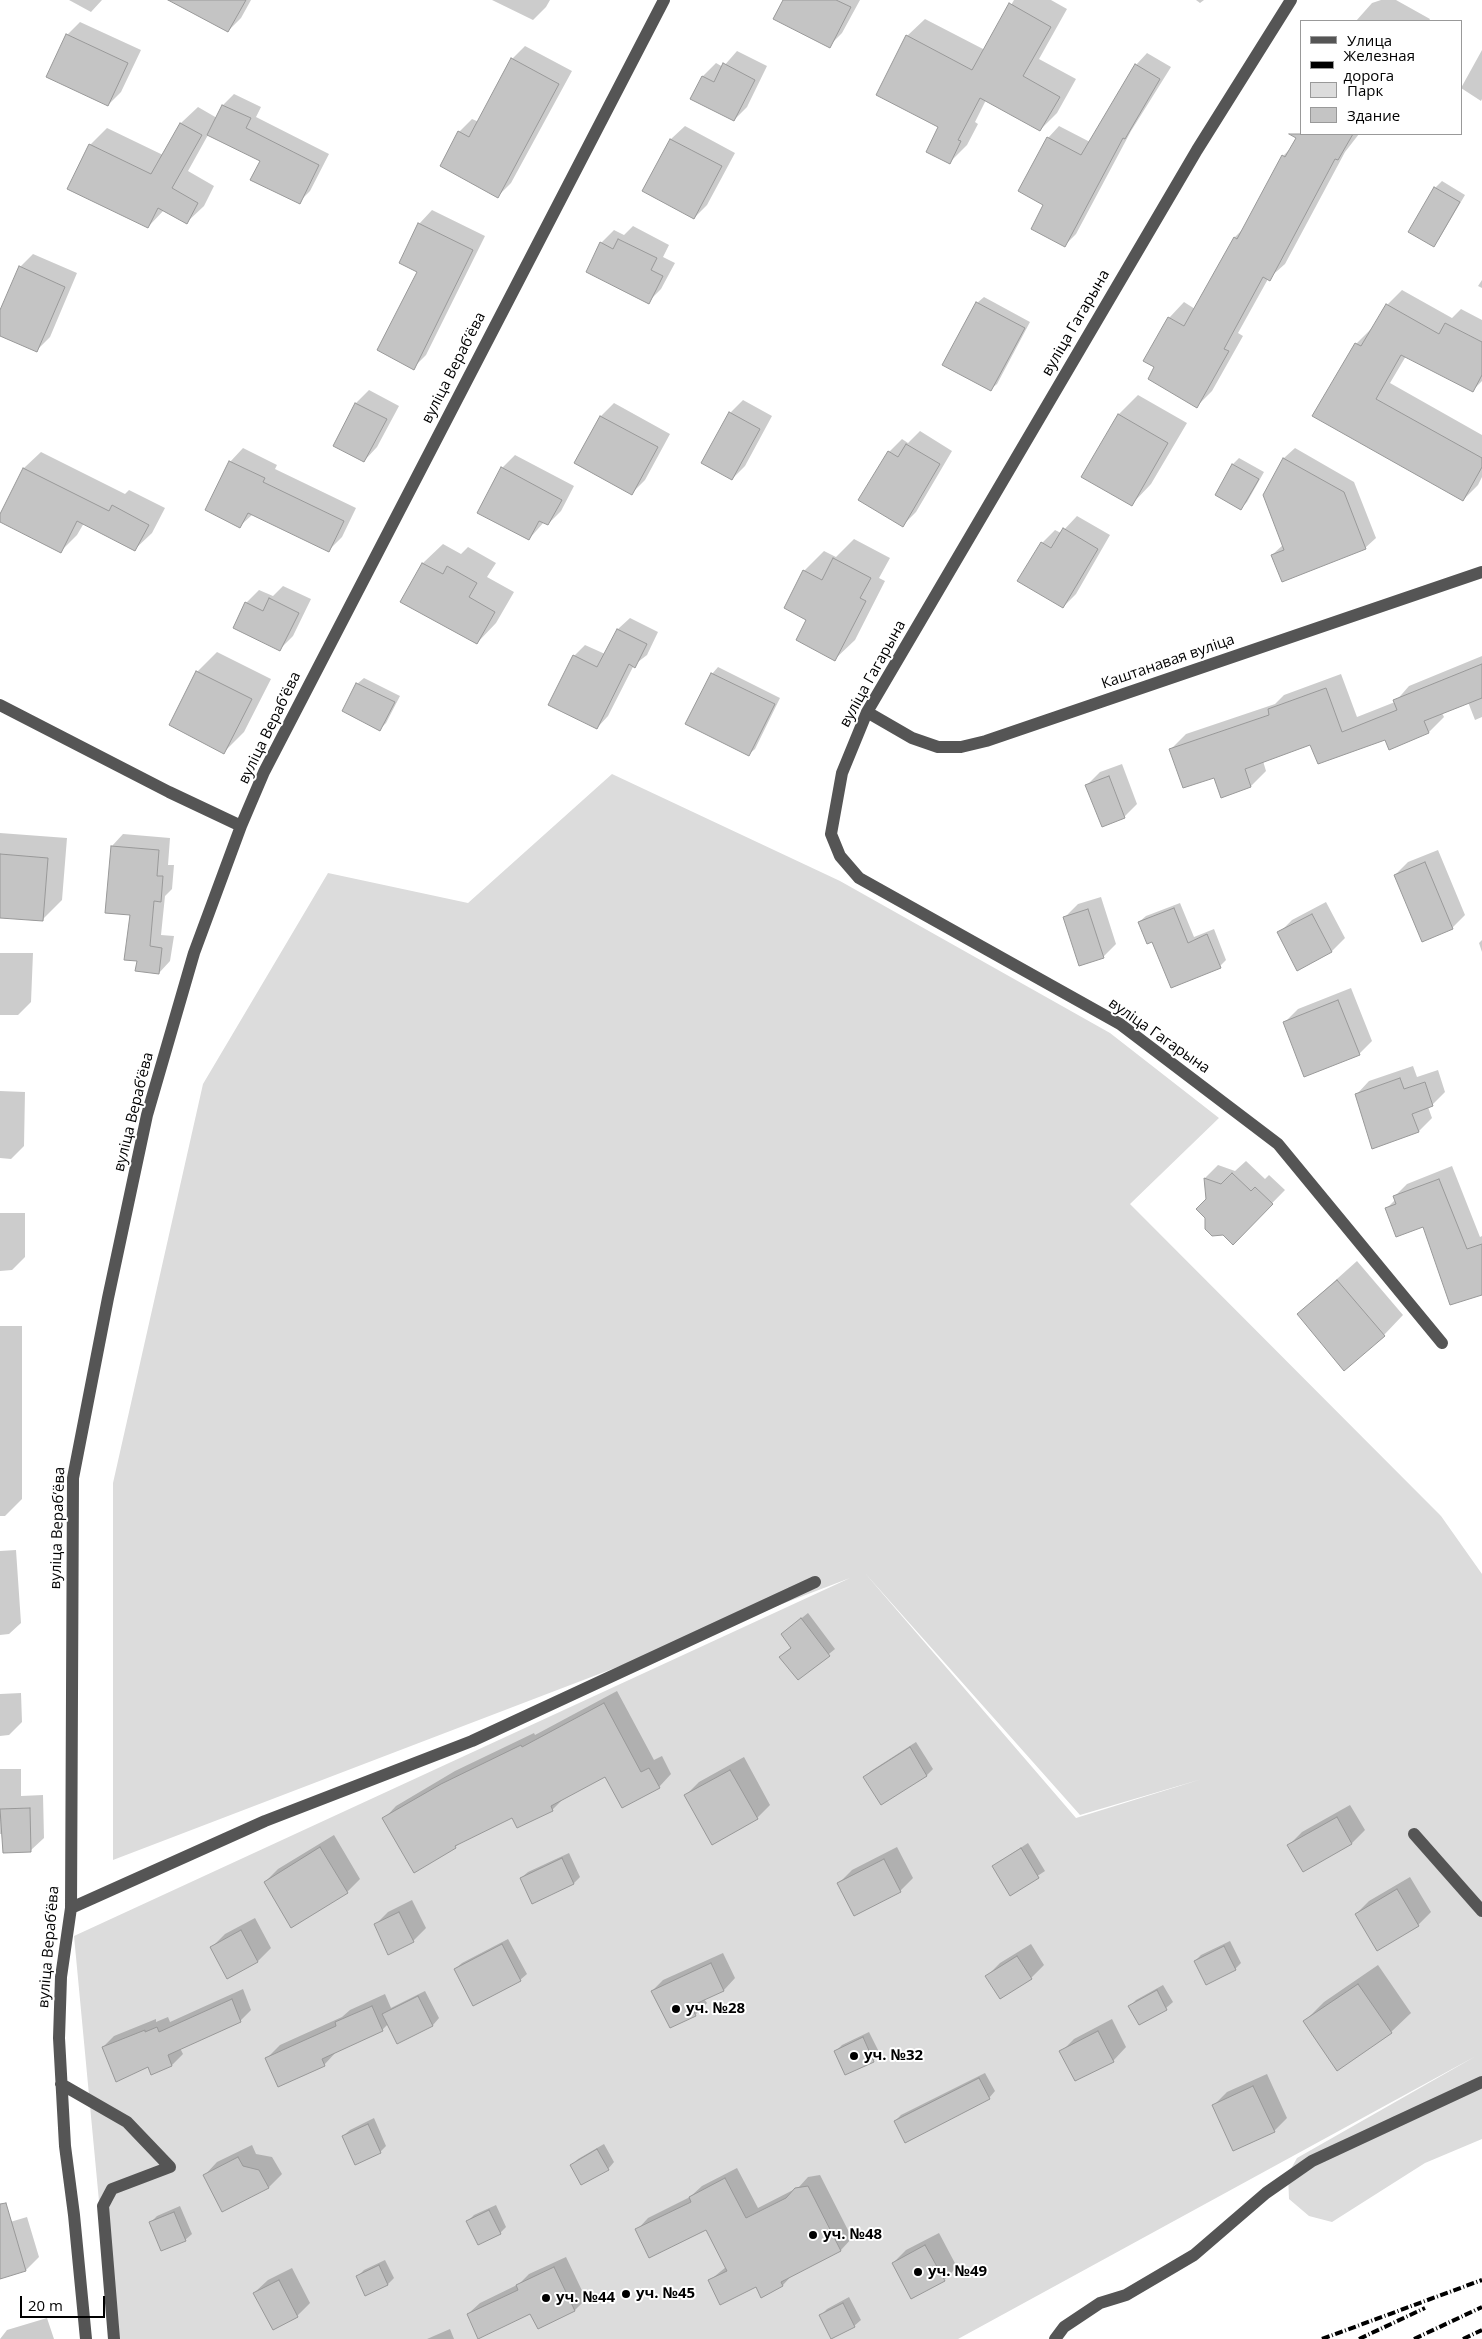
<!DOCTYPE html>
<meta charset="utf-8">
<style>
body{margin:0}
#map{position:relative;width:1482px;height:2339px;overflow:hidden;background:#fff;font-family:"Open Sans",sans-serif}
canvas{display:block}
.legend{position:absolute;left:1300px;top:20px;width:162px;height:115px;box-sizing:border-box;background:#fff;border:1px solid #999;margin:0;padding:6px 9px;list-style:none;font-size:15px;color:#000}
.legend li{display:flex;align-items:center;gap:10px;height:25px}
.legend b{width:25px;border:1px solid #999}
.scale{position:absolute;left:20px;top:2296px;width:85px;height:22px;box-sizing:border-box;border:2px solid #000;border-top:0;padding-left:6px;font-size:15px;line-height:18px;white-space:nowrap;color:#000;-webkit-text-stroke:4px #fff;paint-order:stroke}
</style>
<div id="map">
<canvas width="1482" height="2339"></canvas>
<ul class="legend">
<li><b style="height:6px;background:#555"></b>Улица</li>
<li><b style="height:6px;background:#000"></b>Железная дорога</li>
<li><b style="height:14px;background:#dcdcdc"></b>Парк</li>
<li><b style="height:14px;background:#c4c4c4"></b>Здание</li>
</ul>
<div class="scale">20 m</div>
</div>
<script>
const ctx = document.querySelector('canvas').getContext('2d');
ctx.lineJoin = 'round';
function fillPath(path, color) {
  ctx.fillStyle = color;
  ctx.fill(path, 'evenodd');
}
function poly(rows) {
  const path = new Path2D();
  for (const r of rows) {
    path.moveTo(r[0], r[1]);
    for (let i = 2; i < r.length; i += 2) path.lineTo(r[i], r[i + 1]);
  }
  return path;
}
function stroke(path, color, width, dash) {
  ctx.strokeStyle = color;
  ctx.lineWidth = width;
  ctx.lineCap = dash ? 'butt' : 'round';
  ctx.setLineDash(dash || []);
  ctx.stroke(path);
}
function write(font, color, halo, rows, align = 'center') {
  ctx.font = font + ' "Open Sans",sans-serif';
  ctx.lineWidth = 4;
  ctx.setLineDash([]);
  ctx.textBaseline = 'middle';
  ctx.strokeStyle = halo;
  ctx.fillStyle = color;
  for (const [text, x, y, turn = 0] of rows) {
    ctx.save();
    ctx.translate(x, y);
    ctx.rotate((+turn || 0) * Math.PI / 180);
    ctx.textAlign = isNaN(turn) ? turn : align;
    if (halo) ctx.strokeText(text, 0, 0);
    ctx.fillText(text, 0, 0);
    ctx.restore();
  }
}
const green = poly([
 [612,774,840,881,1110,1033,1219,1118,1130,1204,1441,1516,1482,1574,1482,2139,1425,2163,1332,2222,1309,2216,1289,2199,1288,2174,1297,2158,1476,2056,958,2339,112,2339,74,1936,850,1578,113,1860,113,1483,203,1084,328,873,468,903],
 [864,1572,1080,1815,1202,1779,1076,1818]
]);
const shadow = poly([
 [69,0,102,0,91,12],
 [171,0,251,0,241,18,228,31],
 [492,0,550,0,546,7,533,20],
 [784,0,860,0,842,33,829,46],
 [1014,0,1051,0,1067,9,1039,59,1076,79,1057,113,1040,130,986,100,975,122,978,124,967,145,950,162,940,127,907,36,925,19,985,50],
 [1196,0,1204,0,1200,3],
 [1381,0,1396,0,1430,19,1429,21,1356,21,1372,3],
 [80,22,141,50,121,92,108,105,67,35],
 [525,46,572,71,511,183,498,196,459,132,472,119,479,122,512,59],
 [1482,50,1482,99,1481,101,1461,88],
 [737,51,767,66,747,107,734,120,692,98,703,76,716,63,723,67],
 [1147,53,1171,67,1131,131,1076,234,1064,246,1045,204,1048,138,1059,126,1090,142,1136,65],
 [234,94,261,107,256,117,329,154,310,191,299,202,261,161,208,135,188,171,214,186,204,206,187,222,164,210,148,227,90,145,107,128,163,155,181,123,198,107,217,118,223,105],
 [685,126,735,153,707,205,694,218,644,191,671,139],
 [1301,132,1301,134,1359,134,1345,152,1285,264,1268,279,1238,333,1243,336,1212,391,1197,406,1156,367,1169,318,1184,302,1195,309,1235,237,1245,227,1283,156,1292,147],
 [1442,181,1465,195,1439,239,1433,245,1410,232,1435,188],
 [432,210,485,236,426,355,413,368,419,272,400,262,419,224],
 [633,226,669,245,663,257,675,263,661,289,648,302,601,243,614,230,624,235],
 [33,254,77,273,50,337,37,350,0,334,0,313,20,267],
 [1482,280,1482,288,1478,286],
 [1402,290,1452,318,1461,309,1482,320,1482,381,1473,390,1406,356,1390,383,1482,435,1482,477,1478,485,1463,500,1314,416,1356,344,1371,329,1372,330,1387,305],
 [984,297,1030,322,997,384,990,390,977,303],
 [369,390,399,406,377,447,364,461,335,445,356,403],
 [1138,395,1187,423,1151,484,1132,504,1083,476,1119,414],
 [743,400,772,416,745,466,732,479,702,463,730,413],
 [614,403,670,434,645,480,632,493,576,463,601,416],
 [920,431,952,451,916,512,903,525,889,452,902,439,908,443],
 [243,448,277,465,275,469,356,508,342,537,329,550,253,514,240,526,207,510,230,462],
 [1295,448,1354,482,1376,538,1365,548,1272,555,1283,545,1264,495,1284,458],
 [41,452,125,494,129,490,165,508,152,533,135,549,84,523,77,535,61,551,0,521,0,517,24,468],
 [515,455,574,486,561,511,548,524,544,522,529,539,502,468],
 [1239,458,1264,472,1247,502,1241,508,1216,494,1233,464],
 [1077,516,1110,535,1076,594,1063,607,1042,543,1055,530,1061,533],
 [854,539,890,558,879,578,885,581,855,640,835,659,808,620,804,571,824,551,836,557],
 [443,544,461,554,468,547,496,563,487,577,514,592,496,623,477,643,402,602,423,563],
 [283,586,311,599,293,636,280,649,246,603,259,590,273,596],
 [630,618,658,632,647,655,634,665,608,716,597,728,574,656,585,645,605,654,618,629],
 [217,652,271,679,244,732,224,752,197,672],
 [1482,656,1482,717,1475,720,1468,702,1442,713,1444,717,1429,732,1385,738,1311,744,1263,761,1266,771,1251,786,1221,796,1215,776,1171,749,1186,734,1275,704,1284,695,1341,674,1357,717,1395,702,1409,686],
 [718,667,780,698,755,749,748,755,687,724,712,674],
 [364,678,400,696,386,723,380,729,357,684],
 [1122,764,1137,804,1124,817,1087,785,1100,772],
 [0,833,67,838,62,900,42,920,0,916],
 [123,834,170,838,168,865,174,865,172,889,165,896,161,935,174,936,170,961,159,973,138,960,131,914,112,846],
 [1438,850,1465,915,1452,928,1395,875,1408,862],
 [1101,897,1116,944,1103,957,1065,917,1078,904],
 [1326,902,1345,938,1332,951,1279,933,1292,920],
 [1180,903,1194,937,1214,929,1226,960,1220,966,1152,940,1139,922,1146,916],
 [1482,940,1482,952,1479,943],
 [0,953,33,953,31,1002,18,1015,0,1015],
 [1351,988,1372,1041,1359,1054,1285,1022,1298,1009],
 [1413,1066,1417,1077,1438,1070,1445,1092,1432,1105,1428,1107,1432,1118,1419,1131,1373,1147,1356,1095,1369,1081],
 [0,1091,25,1092,24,1146,11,1159,0,1158],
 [1246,1161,1265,1179,1269,1175,1285,1190,1233,1243,1224,1234,1208,1200,1205,1178,1218,1165,1235,1171],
 [1452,1166,1480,1237,1482,1236,1482,1293,1424,1225,1387,1208,1395,1200,1394,1197,1407,1184],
 [0,1213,25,1213,25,1257,12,1270,0,1271],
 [1357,1261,1403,1315,1384,1335,1298,1314],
 [0,1326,22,1326,22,1499,5,1516,0,1516],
 [16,1550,21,1623,9,1634,0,1635,0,1551],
 [808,1613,835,1649,798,1679,781,1657,792,1647,782,1634],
 [617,1691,654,1760,662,1756,671,1774,659,1787,606,1775,565,1797,552,1810,513,1816,461,1842,455,1847,384,1819,396,1806,455,1771,534,1733,535,1735],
 [21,1693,22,1722,9,1735,0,1736,0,1694],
 [916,1742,933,1769,927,1775,881,1803,865,1777,871,1771],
 [744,1757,770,1805,757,1818,686,1795,699,1782],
 [0,1769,21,1769,21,1796,43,1795,44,1838,30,1851,3,1834,0,1834],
 [1350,1805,1365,1830,1352,1843,1289,1845,1302,1832],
 [334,1835,360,1879,347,1892,292,1926,265,1882,278,1869],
 [1028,1843,1045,1871,1010,1894,993,1866],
 [897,1847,913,1878,900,1891,839,1883,852,1870],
 [569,1853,580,1877,574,1883,532,1902,521,1878,528,1872],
 [1410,1877,1431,1912,1418,1925,1356,1914,1369,1901],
 [412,1900,426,1928,413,1941,375,1925,388,1912],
 [255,1918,271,1948,258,1961,212,1947,225,1934],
 [508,1939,527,1974,520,1980,455,1969,462,1963],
 [1230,1941,1241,1963,1235,1969,1195,1961,1201,1955],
 [1031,1944,1044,1965,1031,1978,1000,1998,987,1976,1000,1963],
 [723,1953,735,1978,724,1990,704,1999,707,2003,695,2015,670,2027,652,1991,663,1980],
 [1378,1965,1411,2013,1391,2032,1305,2021,1324,2002],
 [1163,1985,1173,2002,1166,2008,1140,2023,1130,2006,1136,2000],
 [243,1989,251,2010,240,2021,180,2048,183,2054,172,2065,103,2047,114,2036,156,2019,156,2022,168,2017,170,2022],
 [425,1991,439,2018,433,2025,398,2042,388,2024,382,2030,337,2051,324,2065,267,2058,280,2045,342,2017,350,2010,385,1994,391,2008],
 [1112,2019,1126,2047,1113,2061,1076,2080,1061,2052,1074,2039],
 [869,2032,880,2054,873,2061,836,2051,842,2045],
 [985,2073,995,2091,989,2098,905,2141,895,2121,901,2115],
 [1267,2074,1287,2118,1274,2131,1214,2105,1227,2092],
 [374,2118,386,2146,380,2152,343,2136,350,2130],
 [604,2144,614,2162,608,2169,572,2165,578,2159],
 [252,2145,256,2154,272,2157,282,2174,269,2187,222,2211,204,2176,217,2162],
 [737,2168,758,2208,799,2187,808,2177,820,2175,852,2238,841,2250,793,2274,783,2285,762,2296,756,2286,709,2281,726,2267,707,2229,637,2230,648,2218,690,2197,702,2186],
 [496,2205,506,2227,500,2233,468,2221,474,2215],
 [180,2206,192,2234,185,2240,151,2222,157,2216],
 [27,2217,39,2257,26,2270,0,2278,0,2225],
 [939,2233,957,2267,944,2280,893,2263,906,2250],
 [566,2257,586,2299,575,2310,539,2328,531,2312,468,2314,480,2303,519,2284,529,2274],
 [385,2260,394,2278,388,2284,366,2295,358,2276,364,2270],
 [292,2268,310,2303,297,2316,273,2328,254,2293,268,2280],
 [849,2297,861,2320,854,2326,821,2315,827,2309],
 [47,2318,54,2339,0,2339,7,2330],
 [450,2329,454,2339,427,2339]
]);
const building = poly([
 [168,0,246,0,228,32,168,0],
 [783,0,836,0,851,7,830,48,773,19,783,0],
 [1009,3,1051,27,1023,76,1060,97,1040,131,980,98,958,140,961,141,950,164,926,152,938,127,876,95,906,35,972,70,1009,3],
 [66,34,128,63,108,106,46,77,66,34],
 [511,58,559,84,498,198,440,166,458,131,469,137,511,58],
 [723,63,755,80,734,121,690,99,702,76,714,82,723,63],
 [1135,64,1160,79,1125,139,1123,138,1065,247,1031,229,1043,205,1018,191,1047,137,1081,155,1135,64],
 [222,105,251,118,246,128,319,165,300,204,250,180,260,161,207,135,222,105],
 [180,123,202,135,172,188,198,203,187,224,158,208,148,228,67,189,89,144,151,174,180,123],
 [1289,134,1353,134,1338,160,1335,159,1270,281,1263,277,1224,349,1229,351,1197,408,1148,379,1154,367,1143,361,1168,317,1184,326,1234,237,1237,239,1282,155,1285,157,1296,138,1289,134],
 [670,139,722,166,694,219,642,191,670,139],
 [1434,187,1460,202,1434,247,1408,232,1434,187],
 [418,223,473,250,414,370,377,350,417,272,399,263,418,223],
 [618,239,657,258,651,270,663,276,649,304,586,272,600,242,613,249,618,239],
 [19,266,65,287,37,352,0,336,0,310,19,266],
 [976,302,1025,328,991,391,942,365,976,302],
 [1386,304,1439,334,1445,323,1482,342,1482,375,1473,392,1401,355,1376,399,1482,458,1482,467,1463,501,1312,416,1355,343,1361,346,1386,304],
 [355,403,387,419,364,462,333,446,355,403],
 [729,412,760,429,732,480,701,463,729,412],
 [1118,414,1168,443,1132,506,1081,477,1118,414],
 [600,416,658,447,632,495,574,463,600,416],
 [906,444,940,464,903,527,858,500,888,451,898,457,906,444],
 [1283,458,1344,492,1366,549,1282,582,1271,555,1284,550,1263,495,1283,458],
 [229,461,265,478,263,482,344,521,329,552,248,513,240,528,205,510,229,461],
 [1232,464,1259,479,1241,510,1215,495,1232,464],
 [501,467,562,500,548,525,539,521,529,540,477,513,501,467],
 [23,468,109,511,112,505,149,525,135,551,77,521,61,553,0,522,0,514,23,468],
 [1063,528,1098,549,1063,608,1017,581,1041,542,1051,548,1063,528],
 [833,558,871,578,860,598,866,601,835,661,796,640,806,620,784,608,803,570,822,580,833,558],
 [422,563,443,574,447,566,477,583,469,597,495,612,477,644,400,602,422,563],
 [269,598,299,613,280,651,233,628,245,602,263,611,269,598],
 [617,629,647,644,635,668,629,664,597,729,548,705,573,655,597,667,617,629],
 [1482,664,1482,698,1424,721,1429,733,1389,750,1385,740,1318,764,1310,745,1245,769,1251,787,1221,798,1214,778,1183,788,1169,749,1269,715,1268,709,1326,688,1342,732,1397,710,1393,700,1482,664],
 [196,671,252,699,224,754,169,725,196,671],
 [711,673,775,704,749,756,685,724,711,673],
 [356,683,395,702,380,731,342,711,356,683],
 [1109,776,1125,818,1102,827,1085,785,1109,776],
 [111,846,159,850,157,876,163,876,161,902,154,901,150,946,162,948,159,974,135,971,137,961,124,960,130,915,105,913,111,846],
 [0,854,48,858,43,921,0,918,0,854],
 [1425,862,1453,929,1422,942,1394,875,1425,862],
 [1174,908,1188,943,1207,934,1221,968,1171,988,1152,942,1147,944,1138,922,1174,908],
 [1088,909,1104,958,1079,966,1063,917,1088,909],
 [1312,914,1332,952,1297,971,1277,932,1312,914],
 [1338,1000,1360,1055,1304,1077,1283,1022,1338,1000],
 [1400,1078,1404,1089,1425,1082,1433,1106,1412,1114,1419,1132,1372,1149,1355,1094,1400,1078],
 [1232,1173,1251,1191,1255,1187,1273,1204,1233,1245,1223,1235,1212,1236,1205,1229,1205,1218,1196,1209,1206,1199,1204,1178,1221,1184,1232,1173],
 [1439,1179,1467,1249,1482,1244,1482,1295,1450,1305,1423,1227,1396,1237,1385,1208,1396,1204,1393,1196,1439,1179],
 [1337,1280,1385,1336,1344,1371,1297,1314,1337,1280],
 [801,1618,830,1656,798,1680,779,1657,791,1648,781,1634,801,1618],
 [604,1703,641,1772,649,1768,660,1788,622,1808,605,1777,551,1806,553,1811,517,1828,512,1818,455,1846,456,1848,414,1873,382,1818,441,1784,521,1745,522,1747,604,1703],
 [910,1747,927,1776,881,1805,863,1777,910,1747],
 [730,1770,758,1819,712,1845,684,1795,730,1770],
 [30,1808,31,1852,3,1853,0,1809,30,1808],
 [1337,1817,1352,1844,1303,1872,1287,1845,1337,1817],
 [320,1847,348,1893,291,1928,264,1882,320,1847],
 [1021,1848,1039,1878,1010,1896,992,1866,1021,1848],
 [562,1858,574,1884,532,1904,520,1878,562,1858],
 [884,1859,901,1892,854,1916,837,1883,884,1859],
 [1397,1889,1419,1926,1377,1951,1355,1914,1397,1889],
 [399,1912,414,1942,388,1955,374,1924,399,1912],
 [241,1930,258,1962,227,1979,210,1947,241,1930],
 [502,1944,521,1981,473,2006,454,1969,502,1944],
 [1224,1946,1236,1970,1206,1985,1194,1961,1224,1946],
 [1017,1956,1032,1979,1000,1999,985,1976,1017,1956],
 [711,1963,724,1991,691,2006,696,2016,670,2028,651,1991,711,1963],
 [1358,1984,1392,2033,1337,2071,1303,2021,1358,1984],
 [1157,1990,1167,2010,1139,2025,1128,2006,1157,1990],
 [418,1996,433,2026,397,2044,382,2014,418,1996],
 [232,1999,241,2022,168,2055,172,2066,151,2075,148,2067,116,2082,102,2047,145,2030,145,2032,157,2027,159,2032,232,1999],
 [372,2006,383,2031,322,2059,325,2066,278,2087,265,2058,336,2026,335,2022,372,2006],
 [1098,2031,1114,2062,1075,2081,1059,2051,1098,2031],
 [863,2037,874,2062,845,2075,834,2051,863,2037],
 [979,2078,990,2099,905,2143,894,2121,979,2078],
 [1253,2086,1275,2132,1233,2151,1212,2105,1253,2086],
 [368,2124,381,2153,355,2165,342,2136,368,2124],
 [597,2149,609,2170,581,2185,570,2165,597,2149],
 [238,2157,243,2166,259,2170,269,2188,222,2212,203,2175,238,2157],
 [725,2178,746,2218,786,2198,795,2188,808,2186,841,2251,781,2282,783,2286,761,2298,756,2287,720,2305,708,2280,727,2271,706,2230,649,2258,635,2229,691,2202,689,2197,725,2178],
 [6,2203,26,2271,0,2279,0,2204,6,2203],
 [489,2210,501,2234,478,2245,466,2221,489,2210],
 [174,2212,186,2241,161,2251,149,2222,174,2212],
 [925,2245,945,2281,911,2299,892,2263,925,2245],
 [379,2265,388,2285,365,2296,356,2276,379,2265],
 [554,2267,575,2311,538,2329,530,2314,478,2339,467,2314,518,2290,516,2285,554,2267],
 [279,2280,298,2317,273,2330,253,2293,279,2280],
 [843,2303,855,2327,831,2339,819,2315,843,2303]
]);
const minor = poly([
 [1291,0,1197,150,867,712,842,773,831,834,840,856,859,878,1120,1024,1278,1144,1442,1343],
 [0,705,169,792,241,826],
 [867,712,912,738,938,747,961,747,986,741,1482,572],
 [1414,1834,1482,1911],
 [71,1908,265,1821,472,1741,815,1582],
 [61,2084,127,2122,170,2167,112,2189,103,2206,114,2339],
 [86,2339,74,2215,65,2146,59,2038,61,1977,71,1908,73,1478,108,1298,147,1115,194,953,241,826,264,772,664,0],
 [1055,2339,1064,2327,1100,2303,1126,2295,1194,2255,1266,2193,1312,2161,1482,2082]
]);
const rail = poly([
 [1322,2339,1482,2280],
 [1359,2339,1425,2308],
 [1414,2339,1482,2307],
 [1463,2339,1482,2330]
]);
const markers = [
 [676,2009,5,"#000"],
 [854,2056,5,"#000"],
 [813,2235,5,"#000"],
 [918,2272,5,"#000"],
 [626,2294,5,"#000"],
 [546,2298,5,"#000"]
];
const streetNames = [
 ["вуліца Гагарына",1076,323,-60],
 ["вуліца Верабʼёва",454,368,-63],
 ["Каштанавая вуліца",1168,662,-19],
 ["вуліца Гагарына",873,674,-61],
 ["вуліца Верабʼёва",270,728,-64],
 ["вуліца Гагарына",1159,1036,35],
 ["вуліца Верабʼёва",134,1112,-76],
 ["вуліца Верабʼёва",58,1528,-88],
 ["вуліца Верабʼёва",49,1947,-85]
];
const poiNames = [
 ["уч. №28",686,2009],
 ["уч. №32",864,2056],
 ["уч. №48",823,2235],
 ["уч. №49",928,2272],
 ["уч. №45",636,2294],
 ["уч. №44",556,2298]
];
fillPath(green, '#dcdcdc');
fillPath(shadow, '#0003');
fillPath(building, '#c4c4c4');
stroke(building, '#999', 1);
stroke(minor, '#555', 12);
stroke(rail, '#000', 4, [8, 2.5, 1, 2.5]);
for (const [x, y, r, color] of markers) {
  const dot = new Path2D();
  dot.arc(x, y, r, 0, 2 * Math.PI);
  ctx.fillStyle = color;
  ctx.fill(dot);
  stroke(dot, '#fff', 2);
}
write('15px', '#000', '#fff', streetNames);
write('bold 15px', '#000', '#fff', poiNames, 'left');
</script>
